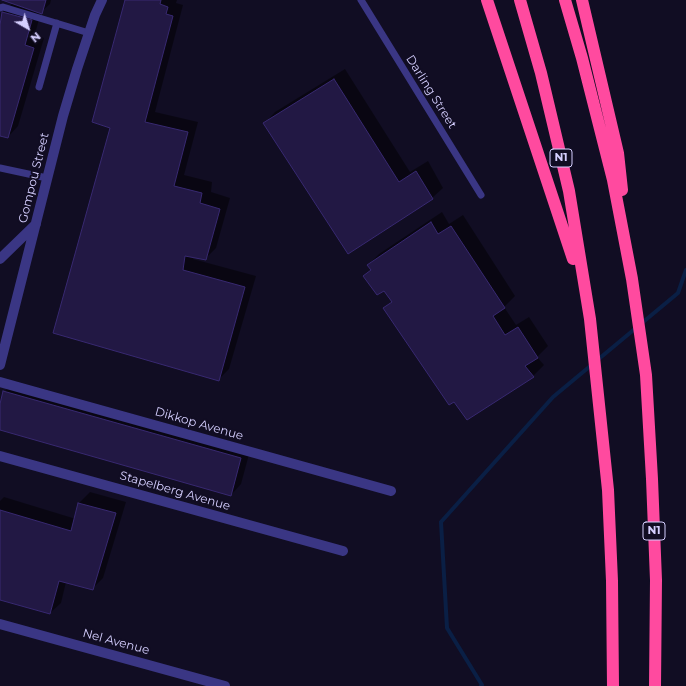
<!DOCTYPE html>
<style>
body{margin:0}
#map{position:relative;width:686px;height:686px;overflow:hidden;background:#110d23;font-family:Montserrat,sans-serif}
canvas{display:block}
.north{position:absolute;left:8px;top:8px;width:40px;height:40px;-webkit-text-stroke:3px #110d23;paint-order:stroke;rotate:141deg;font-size:11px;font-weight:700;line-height:16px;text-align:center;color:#d5cfff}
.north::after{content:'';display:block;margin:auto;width:14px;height:18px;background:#d5cfff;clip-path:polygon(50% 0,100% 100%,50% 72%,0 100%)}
</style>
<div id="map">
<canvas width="686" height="686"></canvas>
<div class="north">N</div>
</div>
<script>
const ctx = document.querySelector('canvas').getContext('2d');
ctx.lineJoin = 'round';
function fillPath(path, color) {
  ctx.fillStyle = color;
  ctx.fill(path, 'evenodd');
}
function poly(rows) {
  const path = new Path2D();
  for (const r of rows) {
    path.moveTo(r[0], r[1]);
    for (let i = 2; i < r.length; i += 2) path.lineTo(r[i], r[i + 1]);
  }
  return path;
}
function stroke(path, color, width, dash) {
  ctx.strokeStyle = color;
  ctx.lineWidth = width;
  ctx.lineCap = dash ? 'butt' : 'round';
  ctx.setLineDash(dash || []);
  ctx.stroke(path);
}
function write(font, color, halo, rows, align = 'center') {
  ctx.font = font + ' Montserrat,sans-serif';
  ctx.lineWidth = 4;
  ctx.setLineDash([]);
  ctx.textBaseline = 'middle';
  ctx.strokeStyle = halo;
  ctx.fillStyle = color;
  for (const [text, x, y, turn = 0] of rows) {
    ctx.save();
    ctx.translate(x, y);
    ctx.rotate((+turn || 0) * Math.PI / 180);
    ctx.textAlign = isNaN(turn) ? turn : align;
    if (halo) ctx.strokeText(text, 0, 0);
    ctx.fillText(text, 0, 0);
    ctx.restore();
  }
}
const shadow = poly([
 [5,0,51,0,50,4,41,12,35,34,44,38,18,126,8,137,0,135,0,24,1,24,3,12,13,3],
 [126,0,177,0,176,3,183,5,155,112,198,122,184,175,212,182,211,192,230,198,216,248,205,259,194,256,193,259,256,276,229,369,219,379,112,127],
 [345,69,410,172,428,161,443,188,432,198,265,123,275,112],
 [442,212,449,224,463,215,515,296,504,307,516,325,529,317,548,346,537,357,544,365,533,376,384,309,392,301,385,290,364,276,371,269,368,265,379,254],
 [15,381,251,447,241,484,231,495,0,429,0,408,4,392],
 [90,492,126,502,103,578,92,589,66,582,61,603,50,613,0,599,0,501,4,497,76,519,79,503]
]);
const stream = poly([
 [481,686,482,685,447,628,441,522,553,397,678,293,686,270]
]);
const building = poly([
 [2,0,46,0,42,14,2,0],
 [125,0,161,0,160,4,168,7,166,14,173,16,145,122,188,132,174,186,202,193,200,203,220,209,206,260,185,256,183,270,245,287,219,381,53,333,110,128,92,122,125,0],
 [2,12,32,20,25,45,34,48,8,138,0,136,0,25,2,12],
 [334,79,399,182,416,171,433,199,348,254,263,123,334,79],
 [431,222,438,234,451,226,505,308,493,316,505,335,518,327,538,358,525,366,534,377,467,420,454,402,449,405,383,308,392,302,384,291,377,295,363,276,371,270,367,265,431,222],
 [3,391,241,458,231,496,0,430,0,404,3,391],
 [78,503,116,513,93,590,59,581,50,614,0,600,0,510,71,531,78,503]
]);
const service = poly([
 [361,0,481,195],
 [0,8,3,7,89,33],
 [39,87,57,23],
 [0,168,47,178]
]);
const minor = poly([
 [0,259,36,224],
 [0,365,63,116,77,69,95,15,102,0],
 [0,382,391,491],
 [0,456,343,551],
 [0,624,225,686]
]);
const motorway = poly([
 [487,0,573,259],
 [520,0,541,73,569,191,590,319,608,490,612,581,613,686],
 [565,0,582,58,613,180,632,279,646,375,652,479,656,580,655,686],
 [582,0,618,153,622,190]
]);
const shields = [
 [561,158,22],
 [654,531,22]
];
const shieldNames = [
 ["N1",561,158],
 ["N1",654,531]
];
const streetNames = [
 ["Darling Street",431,92,58],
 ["Gompou Street",34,178,-76],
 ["Dikkop Avenue",199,424,16],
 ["Stapelberg Avenue",175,491,16],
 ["Nel Avenue",116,642,15]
];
fillPath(shadow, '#0007');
stroke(stream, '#0a1f45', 4);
fillPath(building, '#221844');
stroke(building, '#382971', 1);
stroke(service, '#3a3684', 7);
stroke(minor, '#3a3684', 10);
stroke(motorway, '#ff4a9f', 12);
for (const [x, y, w] of shields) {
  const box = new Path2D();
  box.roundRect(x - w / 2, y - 9, w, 18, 3);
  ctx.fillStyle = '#110d23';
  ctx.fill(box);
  stroke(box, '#d5cfff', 1);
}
write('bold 11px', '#d5cfff', null, shieldNames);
write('12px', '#d5cfff', '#110d23', streetNames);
</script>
